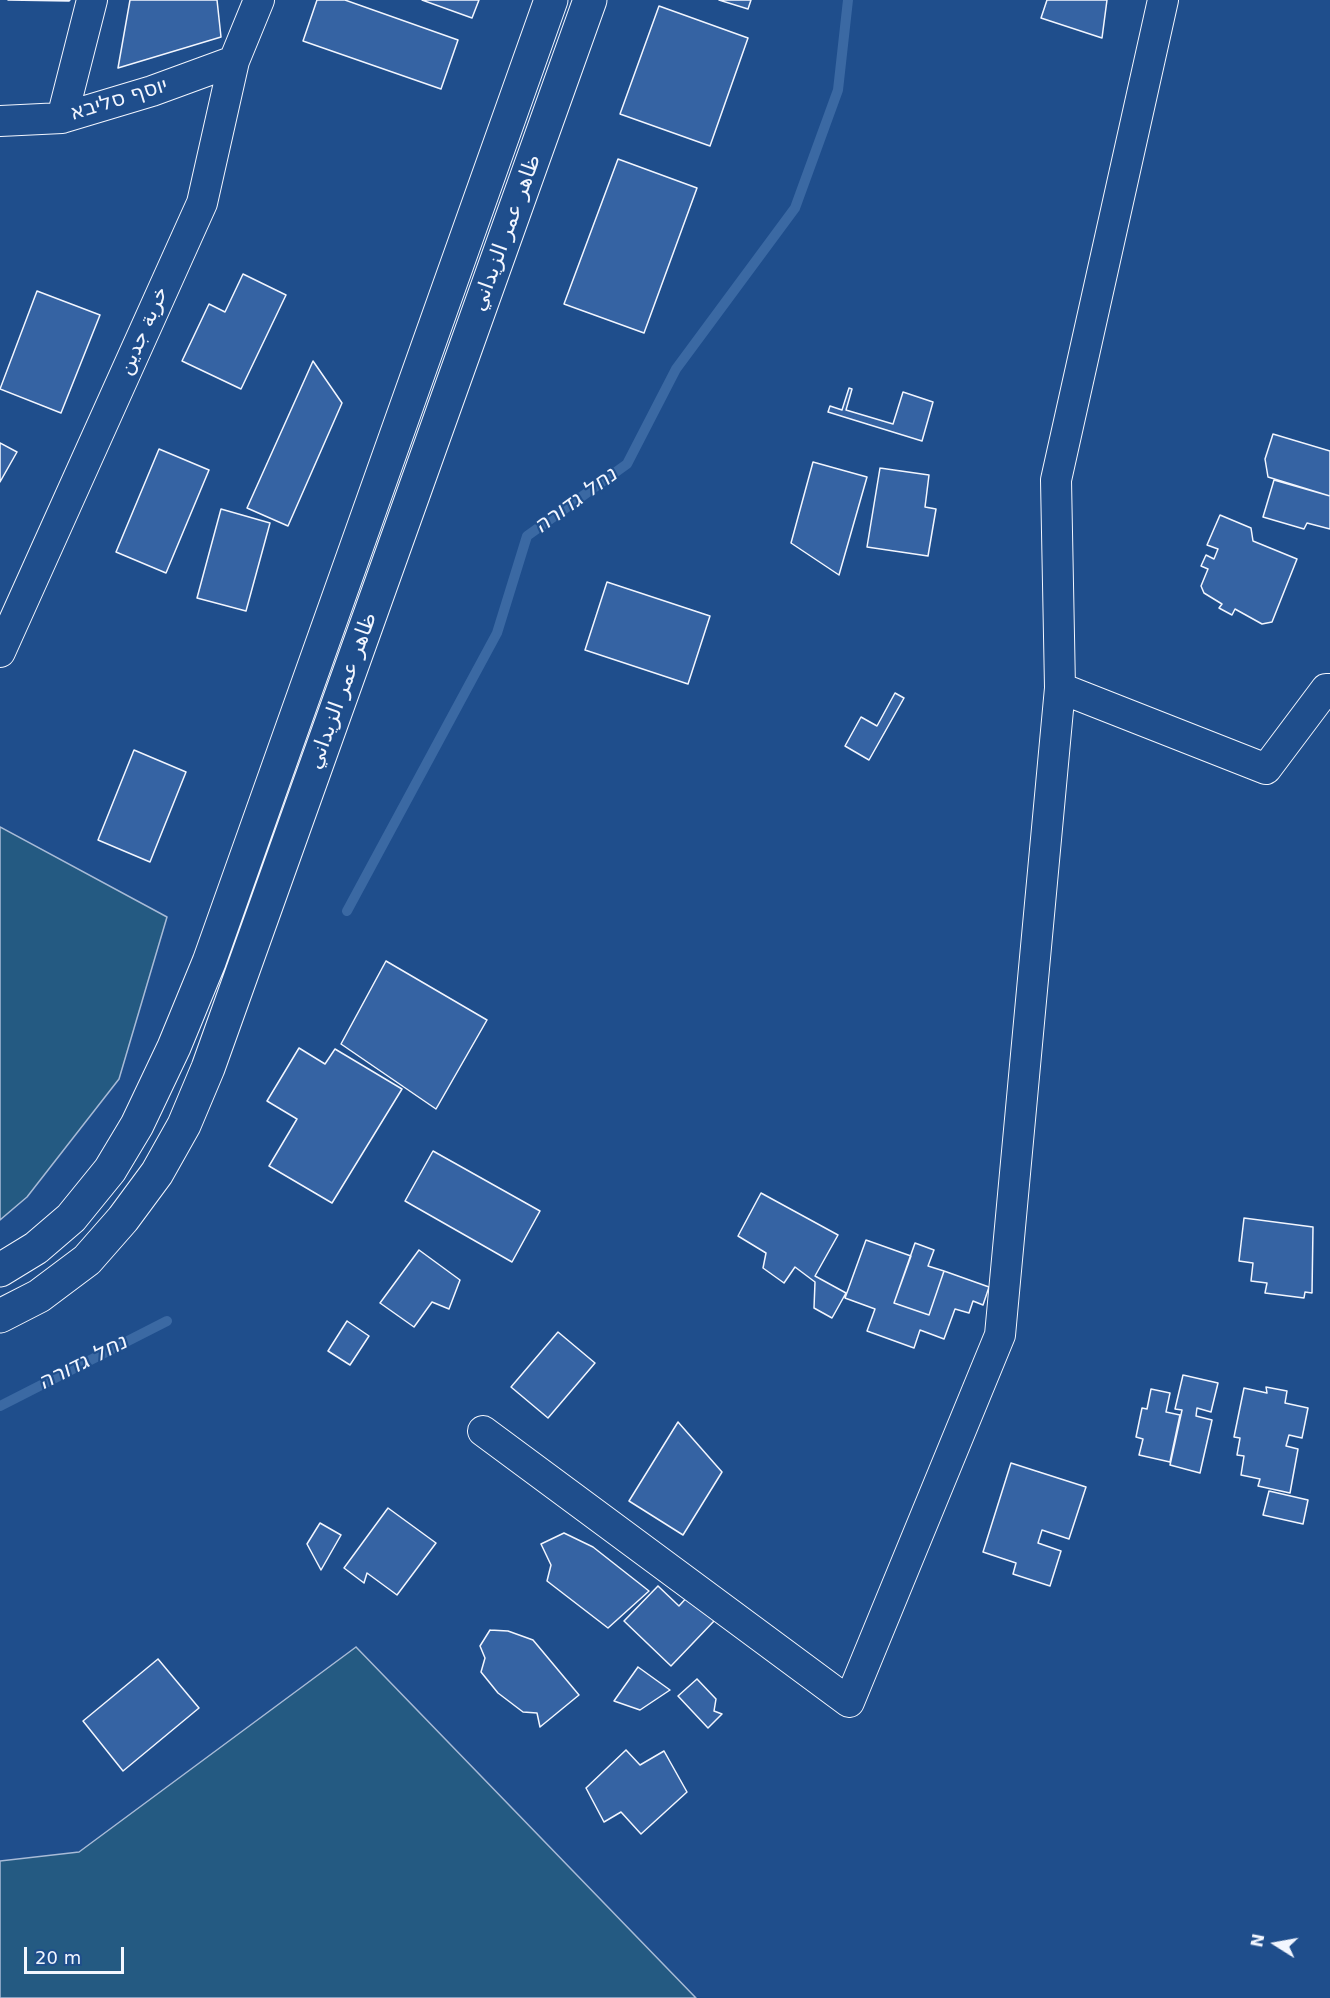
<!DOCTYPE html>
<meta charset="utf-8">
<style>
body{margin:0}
#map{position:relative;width:1330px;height:1998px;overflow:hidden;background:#1f4e8c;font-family:"DejaVu Sans",sans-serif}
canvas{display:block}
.north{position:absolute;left:1246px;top:1914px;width:60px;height:60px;-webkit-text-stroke:4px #1f4e8c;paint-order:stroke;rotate:281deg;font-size:16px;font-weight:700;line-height:24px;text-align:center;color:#f2f6ff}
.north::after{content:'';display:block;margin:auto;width:21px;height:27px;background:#f2f6ff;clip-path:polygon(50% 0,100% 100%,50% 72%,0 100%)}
.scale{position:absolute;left:24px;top:1947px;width:100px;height:27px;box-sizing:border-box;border:3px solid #f2f6ff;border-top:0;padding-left:8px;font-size:18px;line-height:21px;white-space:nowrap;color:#f2f6ff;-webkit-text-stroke:4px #1f4e8c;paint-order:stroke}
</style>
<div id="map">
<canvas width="1330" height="1998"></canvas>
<div class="north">N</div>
<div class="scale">20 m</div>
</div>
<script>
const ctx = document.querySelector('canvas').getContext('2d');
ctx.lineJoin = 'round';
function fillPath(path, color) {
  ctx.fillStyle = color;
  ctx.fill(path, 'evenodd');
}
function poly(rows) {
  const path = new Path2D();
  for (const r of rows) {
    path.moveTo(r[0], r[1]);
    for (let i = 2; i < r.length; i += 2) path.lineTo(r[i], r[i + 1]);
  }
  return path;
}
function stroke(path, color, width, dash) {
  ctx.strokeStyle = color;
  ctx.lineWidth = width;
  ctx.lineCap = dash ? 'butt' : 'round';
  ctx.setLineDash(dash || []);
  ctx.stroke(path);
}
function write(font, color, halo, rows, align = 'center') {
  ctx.font = font + ' "DejaVu Sans",Vazirmatn,Heebo,sans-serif';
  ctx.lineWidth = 4.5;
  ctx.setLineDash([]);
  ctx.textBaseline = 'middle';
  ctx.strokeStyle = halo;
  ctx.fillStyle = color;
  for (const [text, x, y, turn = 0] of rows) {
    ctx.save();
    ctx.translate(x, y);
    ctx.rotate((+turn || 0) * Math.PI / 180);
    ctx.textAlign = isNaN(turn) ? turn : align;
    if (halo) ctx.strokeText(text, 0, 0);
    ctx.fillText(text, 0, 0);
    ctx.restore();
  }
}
const green = poly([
 [0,827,167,917,119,1079,27,1197,0,1220,0,827],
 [356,1647,696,1998,0,1998,0,1861,79,1852,356,1647]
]);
const stream = poly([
 [347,911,497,633,527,536,627,464,676,369,795,208,838,90,848,0],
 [0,1406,167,1321]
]);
const building = poly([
 [8,0,70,0,69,1,8,0],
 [130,0,217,0,221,37,118,68,130,0],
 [317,0,345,0,458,40,441,89,303,41,317,0],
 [422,0,479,0,472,18,422,0],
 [719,0,751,0,748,9,719,0],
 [1047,0,1107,0,1102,38,1041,18,1047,0],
 [659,6,748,38,710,146,620,114,659,6],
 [618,159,697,188,644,333,564,304,618,159],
 [243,274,286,295,241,389,182,361,209,304,225,312,243,274],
 [37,291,100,315,61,413,0,389,37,291],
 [313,361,342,403,288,526,247,508,313,361],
 [849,388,852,389,846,410,893,424,903,392,933,402,922,441,828,412,830,406,842,410,849,388],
 [1273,434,1330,451,1330,496,1268,477,1265,459,1273,434],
 [0,443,17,452,0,482,0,443],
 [159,449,209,470,166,573,116,552,159,449],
 [813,462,867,477,839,575,791,543,813,462],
 [880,468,929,475,925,507,936,509,928,556,867,547,880,468],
 [1274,480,1330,496,1330,529,1307,523,1304,529,1263,517,1274,480],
 [221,509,270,523,246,611,197,598,221,509],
 [1220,515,1251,528,1253,541,1297,559,1272,622,1262,624,1235,609,1232,615,1219,608,1222,604,1204,593,1201,586,1208,569,1201,566,1206,555,1214,559,1218,549,1207,545,1220,515],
 [607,582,710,616,688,684,585,650,607,582],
 [895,693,904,698,869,760,845,746,861,717,877,726,895,693],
 [134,750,186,772,150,862,98,840,134,750],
 [386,961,487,1020,436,1109,341,1044,386,961],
 [299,1048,325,1064,335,1049,402,1089,332,1203,269,1166,297,1119,267,1101,299,1048],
 [433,1151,540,1211,512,1262,405,1201,433,1151],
 [761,1193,838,1235,815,1276,846,1293,832,1318,814,1308,815,1282,795,1267,784,1283,763,1268,766,1253,738,1236,761,1193],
 [1244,1218,1313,1227,1312,1293,1305,1292,1304,1298,1265,1293,1267,1283,1251,1281,1253,1263,1239,1261,1244,1218],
 [866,1240,911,1256,894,1303,929,1315,944,1271,989,1287,983,1305,973,1301,969,1313,955,1309,944,1339,920,1330,914,1348,867,1331,875,1309,845,1298,866,1240],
 [915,1243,934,1250,928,1266,944,1271,929,1315,894,1303,915,1243],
 [419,1250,460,1280,449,1309,432,1302,414,1327,380,1303,419,1250],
 [347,1321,369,1336,350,1365,328,1351,347,1321],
 [558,1332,595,1363,548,1418,511,1387,558,1332],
 [1183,1375,1218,1383,1211,1412,1197,1408,1196,1416,1212,1420,1200,1473,1170,1465,1182,1410,1175,1409,1183,1375],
 [1266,1387,1287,1391,1285,1403,1308,1408,1302,1438,1289,1435,1286,1446,1298,1449,1290,1493,1258,1486,1260,1479,1241,1475,1244,1456,1237,1455,1240,1438,1234,1437,1244,1388,1267,1393,1266,1387],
 [1151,1389,1170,1393,1166,1412,1180,1415,1170,1462,1139,1455,1143,1439,1136,1437,1142,1408,1147,1409,1151,1389],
 [678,1422,722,1472,683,1535,629,1501,678,1422],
 [1011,1463,1086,1487,1069,1539,1042,1530,1038,1543,1061,1551,1050,1586,1013,1574,1016,1563,983,1552,1011,1463],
 [1269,1491,1308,1500,1303,1524,1263,1515,1269,1491],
 [388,1508,436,1543,397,1595,367,1573,364,1583,344,1568,388,1508],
 [320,1523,341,1535,321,1570,307,1544,320,1523],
 [564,1533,593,1547,649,1591,608,1628,547,1581,551,1565,541,1544,564,1533],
 [658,1586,679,1606,689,1595,715,1620,671,1666,624,1621,658,1586],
 [490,1630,508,1631,533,1640,579,1695,540,1727,537,1713,523,1712,498,1693,481,1672,485,1658,480,1646,490,1630],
 [158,1659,199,1708,123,1771,83,1721,158,1659],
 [638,1667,670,1690,640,1710,614,1701,638,1667],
 [697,1679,716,1699,714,1711,722,1714,708,1728,678,1696,697,1679],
 [626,1750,640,1765,664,1751,687,1792,641,1834,621,1812,604,1822,586,1788,626,1750]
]);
const street = poly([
 [62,118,92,0],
 [0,121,62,118,152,91,234,61],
 [0,652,202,203,234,61,259,0],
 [1060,688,1266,769,1326,689,1330,689],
 [483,1431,849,1702,1000,1335,1060,688,1056,480,1163,0]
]);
const secondary = poly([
 [0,1270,36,1248,71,1218,110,1170,137,1125,174,1047,209,962,551,0],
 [0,1316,39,1296,87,1260,123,1219,157,1173,184,1125,208,1068,590,0]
]);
const streetNames = [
 ["יוסף סליבא",119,100,-17],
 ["ظاهر عمر الزيداني",507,233,-70],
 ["خربة جدين",144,331,-66],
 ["ظاهر عمر الزيداني",343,691,-70]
];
const waterNames = [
 ["נחל גדורה",576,501,-36],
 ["נחל גדורה",83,1363,-27]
];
fillPath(green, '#245a82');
stroke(green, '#a8bbd7', 1.5);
stroke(stream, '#3b69a3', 10);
fillPath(building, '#3563a3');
stroke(building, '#f2f6ff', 1.5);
stroke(street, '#f2f6ff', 32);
stroke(secondary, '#f2f6ff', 35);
stroke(street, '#1f4e8c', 30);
stroke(secondary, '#1f4e8c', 33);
write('21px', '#f2f6ff', '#1f4e8c', streetNames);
write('italic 22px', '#f2f6ff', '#1f4e8c', waterNames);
</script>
